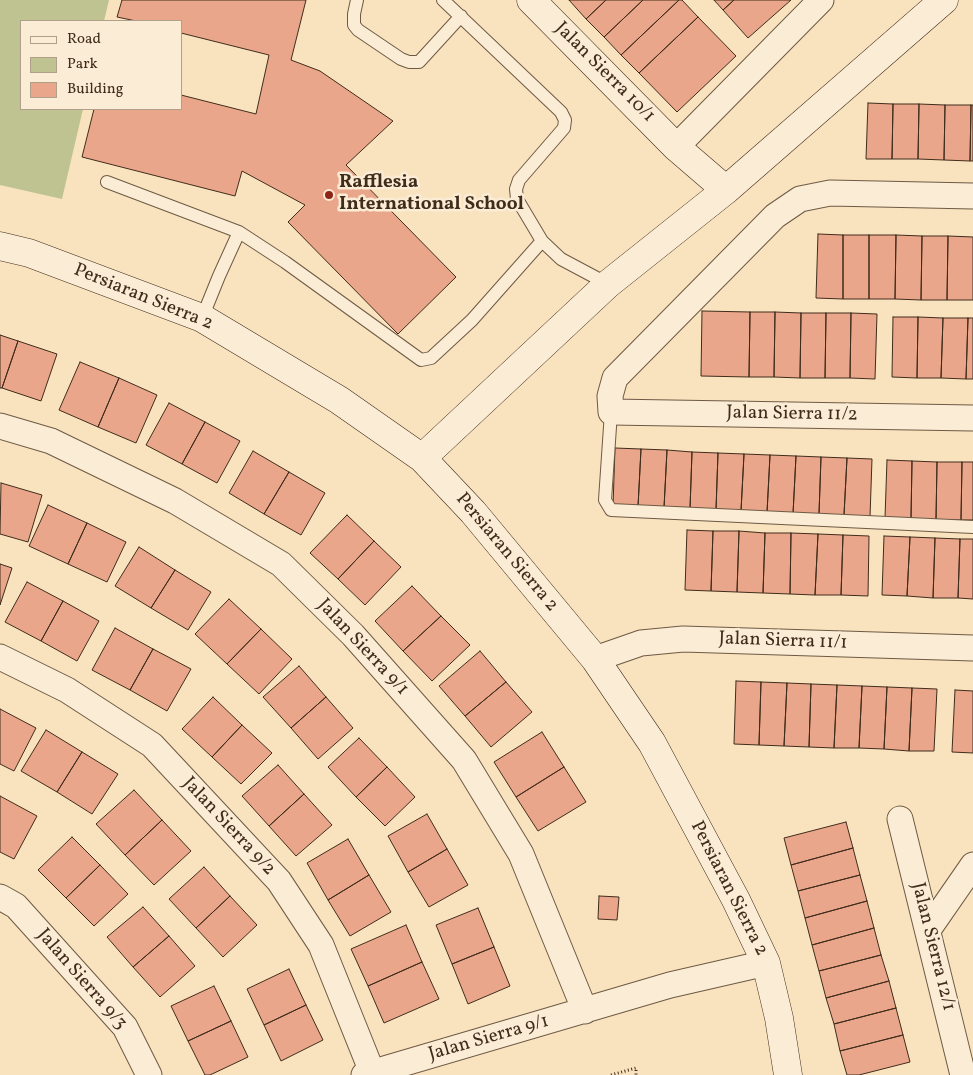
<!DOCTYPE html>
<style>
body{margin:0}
#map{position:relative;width:973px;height:1075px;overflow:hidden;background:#f9e2be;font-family:Vollkorn,serif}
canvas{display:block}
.legend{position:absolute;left:20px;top:20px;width:162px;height:90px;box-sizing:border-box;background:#fbecd5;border:1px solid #b09f8b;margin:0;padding:6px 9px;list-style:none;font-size:15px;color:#402c1b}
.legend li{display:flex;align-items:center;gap:10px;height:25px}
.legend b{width:25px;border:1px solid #b09f8b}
</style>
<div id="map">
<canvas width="973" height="1075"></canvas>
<ul class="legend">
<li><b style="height:6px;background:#fbecd5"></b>Road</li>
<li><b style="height:14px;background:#bec391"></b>Park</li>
<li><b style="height:14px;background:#eaa68b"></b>Building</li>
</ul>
</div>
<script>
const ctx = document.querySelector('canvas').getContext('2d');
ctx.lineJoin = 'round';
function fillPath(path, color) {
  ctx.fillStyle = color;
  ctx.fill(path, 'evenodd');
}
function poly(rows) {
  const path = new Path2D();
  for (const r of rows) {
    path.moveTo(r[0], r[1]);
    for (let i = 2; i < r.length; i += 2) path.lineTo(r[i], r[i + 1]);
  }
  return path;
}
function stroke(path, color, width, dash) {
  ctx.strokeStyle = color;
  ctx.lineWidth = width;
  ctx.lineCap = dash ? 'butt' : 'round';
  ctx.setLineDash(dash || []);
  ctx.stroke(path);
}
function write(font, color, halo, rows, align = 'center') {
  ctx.font = font + ' Vollkorn,serif';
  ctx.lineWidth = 5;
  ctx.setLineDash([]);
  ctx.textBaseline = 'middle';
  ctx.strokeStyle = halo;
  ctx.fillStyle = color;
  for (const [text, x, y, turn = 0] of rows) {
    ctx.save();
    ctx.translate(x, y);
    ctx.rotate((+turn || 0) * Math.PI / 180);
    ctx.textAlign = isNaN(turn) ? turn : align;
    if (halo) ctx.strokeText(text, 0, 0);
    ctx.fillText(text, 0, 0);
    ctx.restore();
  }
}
const green = poly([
 [0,0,109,0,104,21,21,21,21,109,83,109,62,199,0,185]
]);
const building = poly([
 [122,0,306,0,291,60,320,71,393,121,346,165,456,277,398,334,288,222,305,205,242,171,235,196,82,157,94,109,181,109,181,95,256,114,269,55,181,33,181,21,136,21,117,17,122,0],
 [569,0,606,0,586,19,569,0],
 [606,0,643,0,604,37,586,19,606,0],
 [643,0,679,0,621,55,604,37,643,0],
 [679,0,682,0,698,17,639,73,621,55,679,0],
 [714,0,734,0,723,10,714,0],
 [734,0,791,0,748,38,723,10,734,0],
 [698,17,736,56,677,112,639,73,698,17],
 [868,103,893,104,892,159,866,159,868,103],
 [893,104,919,104,918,159,892,159,893,104],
 [919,104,945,105,944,160,918,159,919,104],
 [945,105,971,105,970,161,944,160,945,105],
 [971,105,973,105,973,161,970,161,971,105],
 [818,234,843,235,843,299,816,298,818,234],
 [843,235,869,235,869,299,843,299,843,235],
 [869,235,896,235,895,299,869,299,869,235],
 [896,235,922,236,921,300,895,299,896,235],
 [922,236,948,236,947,300,921,300,922,236],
 [948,236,973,237,973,300,947,300,948,236],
 [702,311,750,312,749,377,701,376,702,311],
 [750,312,775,312,774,377,749,377,750,312],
 [775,312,801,313,800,378,774,377,775,312],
 [801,313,826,313,825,378,800,378,801,313],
 [826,313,851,313,850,378,825,378,826,313],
 [851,313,877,314,875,379,850,378,851,313],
 [893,317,918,317,917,378,892,377,893,317],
 [918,317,943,318,941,378,917,378,918,317],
 [943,318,968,318,966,379,941,378,943,318],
 [968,318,973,318,973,379,966,379,968,318],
 [0,335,18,341,2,388,0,388,0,335],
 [18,341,57,354,41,401,2,388,18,341],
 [80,362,119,378,98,427,59,410,80,362],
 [119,378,157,395,136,443,98,427,119,378],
 [169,403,205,422,182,464,146,445,169,403],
 [205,422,240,441,217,483,182,464,205,422],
 [615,448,641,449,638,507,613,506,615,448],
 [641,449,667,450,664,508,638,507,641,449],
 [667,450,692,452,690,509,664,508,667,450],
 [253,451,289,472,264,514,229,493,253,451],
 [692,452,718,453,716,510,690,509,692,452],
 [718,453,744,454,741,511,716,510,718,453],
 [744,454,770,455,767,513,741,511,744,454],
 [770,455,796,456,793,514,767,513,770,455],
 [796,456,821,457,819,514,793,514,796,456],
 [821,457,847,458,844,515,819,514,821,457],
 [847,458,872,459,870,517,844,515,847,458],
 [887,460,912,461,911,519,885,518,887,460],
 [912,461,937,462,936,520,911,519,912,461],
 [937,462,962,462,961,520,936,520,937,462],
 [962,462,973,462,973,520,961,520,962,462],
 [289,472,325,493,301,535,264,514,289,472],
 [1,483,42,495,28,542,0,534,1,483],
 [48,505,87,523,68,564,29,546,48,505],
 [347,515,374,541,338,579,310,553,347,515],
 [87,523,126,542,107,582,68,564,87,523],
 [687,530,713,531,711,591,685,590,687,530],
 [713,531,739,531,737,592,711,591,713,531],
 [739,531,765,533,763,593,737,592,739,531],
 [765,533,791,533,790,594,763,593,765,533],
 [791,533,818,534,815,595,790,594,791,533],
 [818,534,843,535,841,595,815,595,818,534],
 [843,535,869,536,868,596,841,595,843,535],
 [884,536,910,537,907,596,882,595,884,536],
 [910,537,935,538,933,598,907,596,910,537],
 [935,538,960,539,958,598,933,598,935,538],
 [960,539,973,539,973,599,958,598,960,539],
 [374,541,401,567,365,605,338,579,374,541],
 [139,547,175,570,151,608,115,586,139,547],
 [0,564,12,568,0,605,0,564],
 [175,570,211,592,188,630,151,608,175,570],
 [27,582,63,601,41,641,5,622,27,582],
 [412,586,441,616,403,651,375,621,412,586],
 [229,599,261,629,227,664,195,634,229,599],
 [63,601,99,621,77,661,41,641,63,601],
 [441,616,470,645,432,681,403,651,441,616],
 [115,628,153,649,130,690,92,670,115,628],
 [261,629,292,659,259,694,227,664,261,629],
 [153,649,191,669,167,711,130,690,153,649],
 [480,651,506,682,465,716,439,686,480,651],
 [299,666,326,697,291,728,263,697,299,666],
 [736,681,761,682,759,745,734,744,736,681],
 [506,682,532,712,491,747,465,716,506,682],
 [761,682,787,683,784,746,759,745,761,682],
 [787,683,811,684,809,747,784,746,787,683],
 [811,684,837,685,834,748,809,747,811,684],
 [837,685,862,686,859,748,834,748,837,685],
 [862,686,887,687,884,749,859,748,862,686],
 [887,687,912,688,909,751,884,749,887,687],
 [912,688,937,689,934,751,909,751,912,688],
 [955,690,973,691,973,753,952,752,955,690],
 [213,697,242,725,212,757,182,729,213,697],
 [326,697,353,728,318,759,291,728,326,697],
 [0,709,36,728,14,771,0,764,0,709],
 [242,725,272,753,241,784,212,757,242,725],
 [46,730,82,752,57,792,21,771,46,730],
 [542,732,564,767,516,797,494,762,542,732],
 [359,738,387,767,356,797,328,767,359,738],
 [82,752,118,774,92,814,57,792,82,752],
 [278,765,304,794,269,826,242,796,278,765],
 [387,767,415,797,385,826,356,797,387,767],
 [564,767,586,802,538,831,516,797,564,767],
 [134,790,162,820,125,855,96,824,134,790],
 [304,794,332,825,296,856,269,826,304,794],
 [0,796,37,816,14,859,0,852,0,796],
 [427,814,447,849,408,872,388,836,427,814],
 [162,820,191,851,154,885,125,855,162,820],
 [846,822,853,848,791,865,784,838,846,822],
 [72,837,100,865,66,898,38,870,72,837],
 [348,839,369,875,328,900,307,863,348,839],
 [853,848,860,875,798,891,791,865,853,848],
 [447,849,468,885,429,907,408,872,447,849],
 [100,865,128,894,94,926,66,898,100,865],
 [204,867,230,896,196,928,169,899,204,867],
 [369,875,391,912,350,936,328,900,369,875],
 [860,875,867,901,805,918,798,891,860,875],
 [230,896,257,925,223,957,196,928,230,896],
 [599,896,619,897,617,920,598,919,599,896],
 [867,901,874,928,812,945,805,918,867,901],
 [143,907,169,936,133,967,107,937,143,907],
 [478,908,494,947,452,964,436,925,478,908],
 [406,925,422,962,368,986,351,949,406,925],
 [874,928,881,955,819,971,812,945,874,928],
 [169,936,195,966,160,997,133,967,169,936],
 [494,947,510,986,468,1004,452,964,494,947],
 [881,955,889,981,826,998,819,971,881,955],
 [422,962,439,999,384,1023,368,986,422,962],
 [289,969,306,1005,264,1025,247,989,289,969],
 [889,981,896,1008,834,1024,826,998,889,981],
 [214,986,231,1021,188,1041,171,1006,214,986],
 [306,1005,323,1040,281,1061,264,1025,306,1005],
 [896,1008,903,1035,840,1051,834,1024,896,1008],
 [231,1021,248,1057,210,1075,205,1075,188,1041,231,1021],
 [903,1035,910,1062,859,1075,847,1075,840,1051,903,1035]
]);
const path = poly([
 [611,1075,636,1068,636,1075]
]);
const lane = poly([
 [357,0,354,14,354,25,358,30,401,59,409,62,419,62,461,16],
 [443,0,561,112,565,120,564,128,519,180,516,189,517,199,542,241,561,259,608,284],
 [107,182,239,232,285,262,421,360,431,358,472,320,542,241],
 [202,318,219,276,239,232],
 [611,412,605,500,611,510,973,527]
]);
const street = poly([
 [676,147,821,0],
 [973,196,830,193,800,199,775,216,615,378,610,396,611,412,973,418],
 [0,426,51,441,175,501,281,564,353,635,464,760,521,854,585,1011],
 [0,657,67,690,152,745,279,881,321,945,372,1072],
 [595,659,641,643,683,639,973,648],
 [900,819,963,1075],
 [0,897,16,906,125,1027,149,1075],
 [928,930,973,865],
 [364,1075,670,985,766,963]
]);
const secondary = poly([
 [531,0,676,147,726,190],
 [0,246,29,253,202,318,339,400,422,458,473,512,595,659,652,743,736,900,766,963,779,1018,788,1075],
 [422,458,608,284,726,190,944,0]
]);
const markers = [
 [329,195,5,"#8f2418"]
];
const streetNames = [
 ["Jalan Sierra 10/1",604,73,45],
 ["Persiaran Sierra 2",143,298,22],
 ["Jalan Sierra 11/2",792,415,1],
 ["Persiaran Sierra 2",506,553,50],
 ["Jalan Sierra 11/1",783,642,2],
 ["Jalan Sierra 9/1",362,648,47],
 ["Jalan Sierra 9/2",228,827,47],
 ["Persiaran Sierra 2",728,889,63],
 ["Jalan Sierra 12/1",932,947,76],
 ["Jalan Sierra 9/3",81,980,49],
 ["Jalan Sierra 9/1",489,1039,-16]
];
const poiNames = [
 ["Rafflesia",339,184],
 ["International School",339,206]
];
fillPath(green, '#bec391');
fillPath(building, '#eaa68b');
stroke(building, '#402c1b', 1);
stroke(lane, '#6e5a44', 14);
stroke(street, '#6e5a44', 27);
stroke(secondary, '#402c1b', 29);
stroke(path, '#402c1b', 3, [1, 2.5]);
stroke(lane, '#fbecd5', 12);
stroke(street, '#fbecd5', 25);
stroke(secondary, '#fbecd5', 28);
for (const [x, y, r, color] of markers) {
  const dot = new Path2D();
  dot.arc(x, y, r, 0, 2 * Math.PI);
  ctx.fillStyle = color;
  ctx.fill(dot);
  stroke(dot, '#fbecd5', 2);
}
write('19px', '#402c1b', '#fbecd5', streetNames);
write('bold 19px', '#402c1b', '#fbecd5', poiNames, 'left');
</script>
